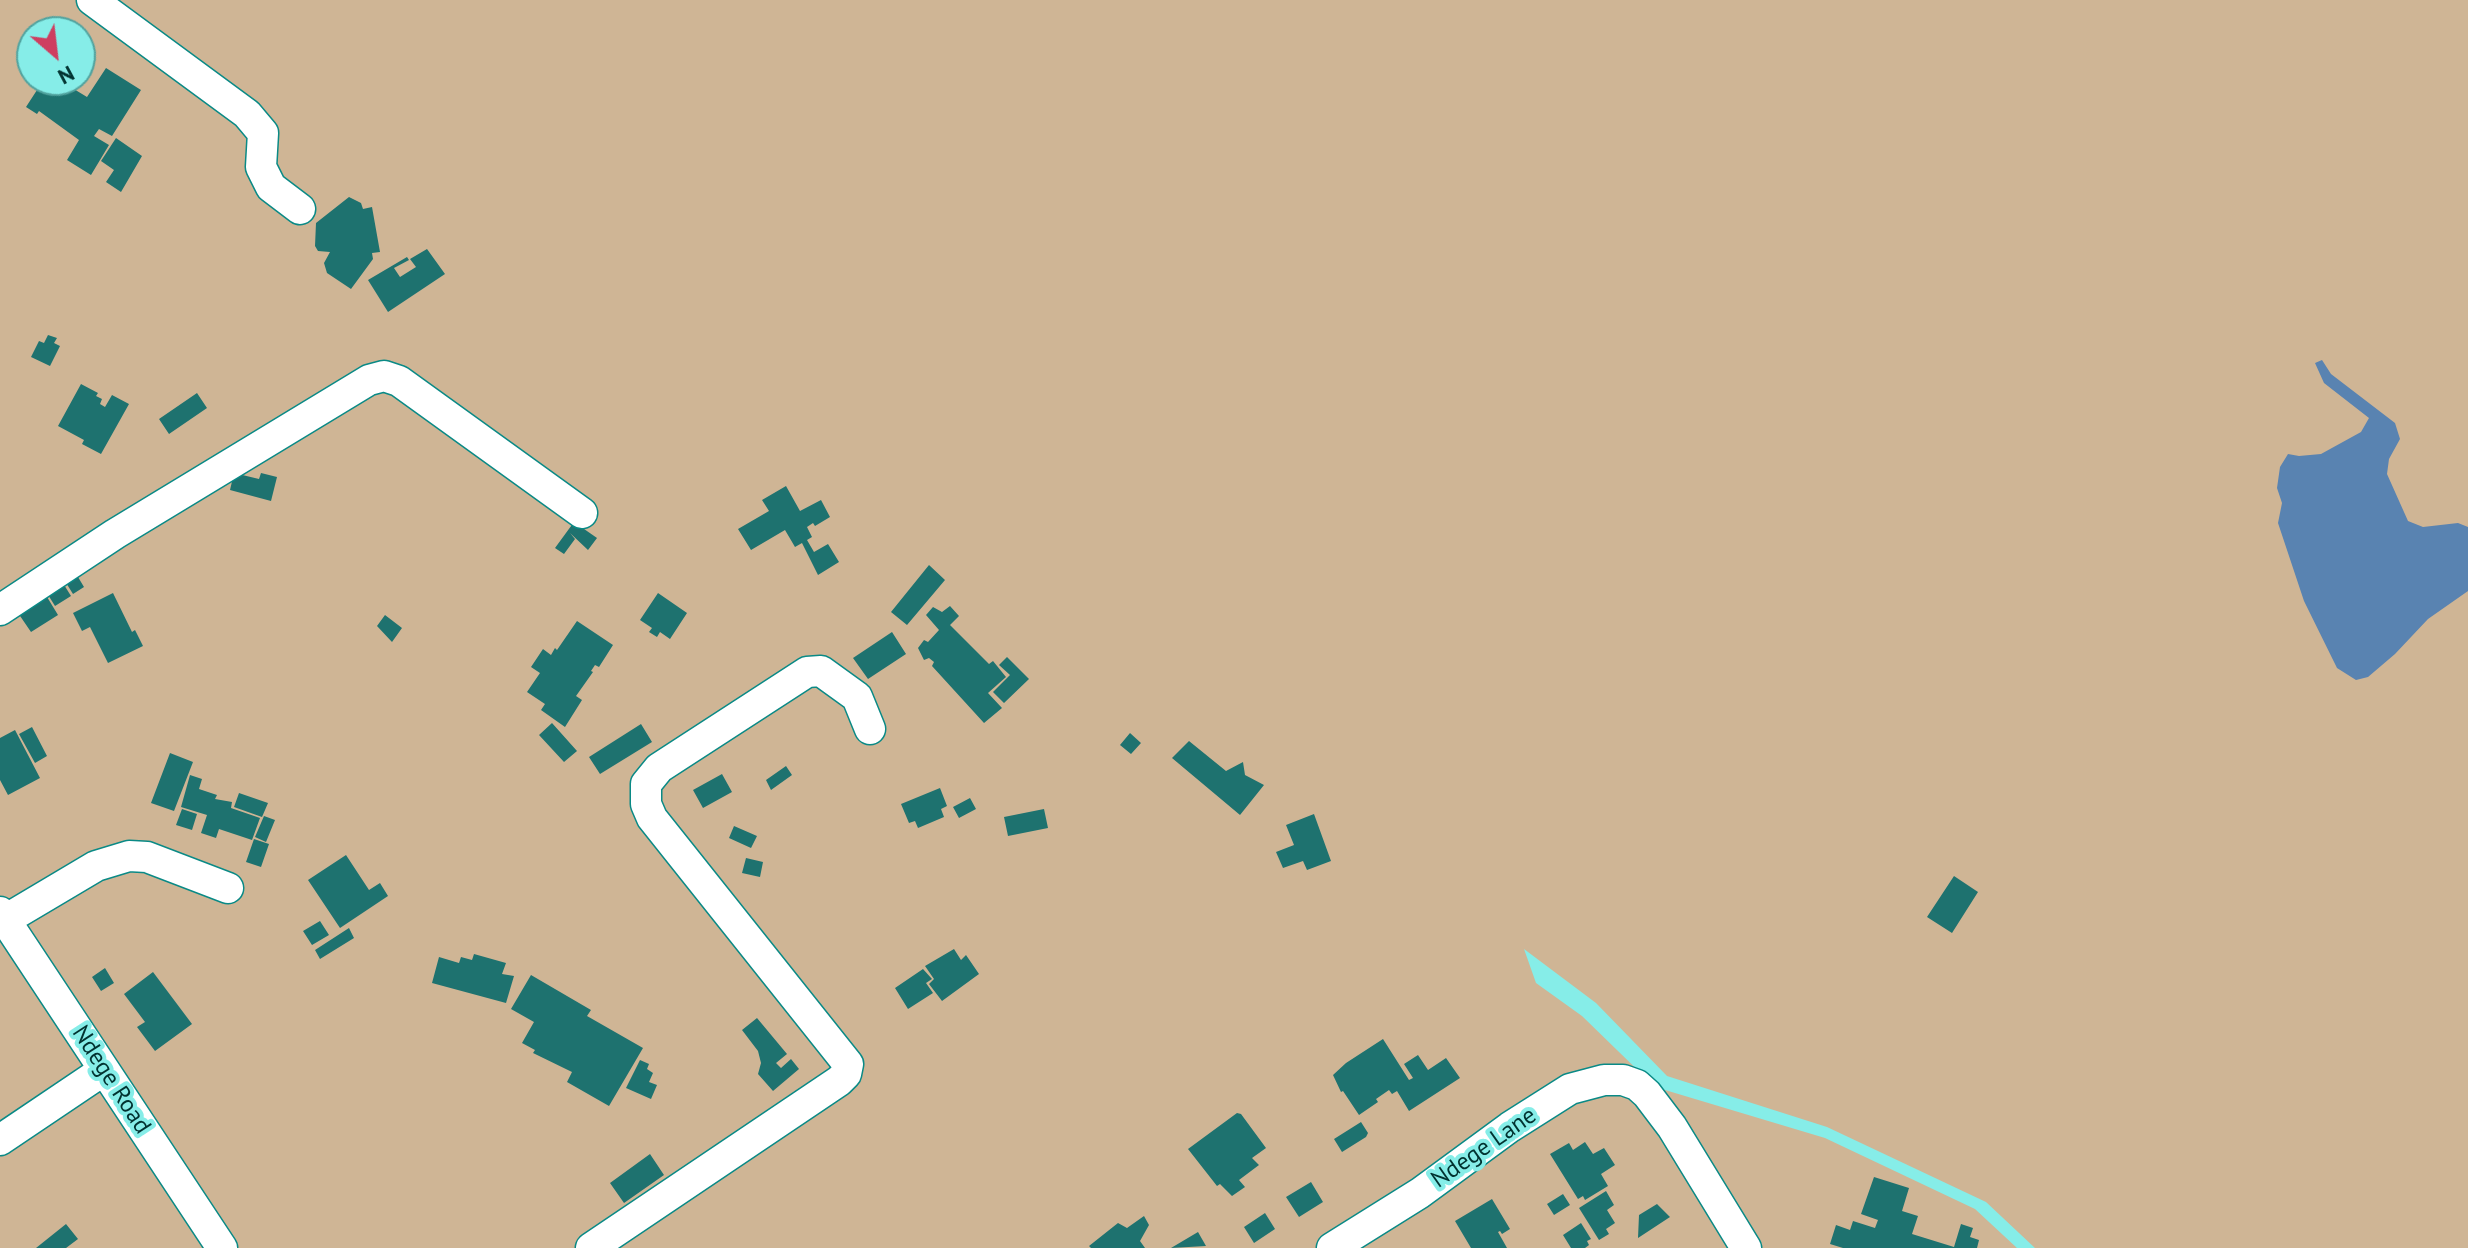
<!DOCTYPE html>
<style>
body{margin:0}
#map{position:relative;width:2468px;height:1248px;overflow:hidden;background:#86ede8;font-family:"PT Sans",sans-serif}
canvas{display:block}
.north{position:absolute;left:16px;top:16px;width:80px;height:80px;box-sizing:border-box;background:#86ede8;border:2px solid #51a29e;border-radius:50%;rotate:152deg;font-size:22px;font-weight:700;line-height:32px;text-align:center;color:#013230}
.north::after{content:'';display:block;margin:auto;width:28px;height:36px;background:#ce3e60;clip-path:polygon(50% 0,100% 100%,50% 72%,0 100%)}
</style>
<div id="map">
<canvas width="2468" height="1248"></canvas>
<div class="north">N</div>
</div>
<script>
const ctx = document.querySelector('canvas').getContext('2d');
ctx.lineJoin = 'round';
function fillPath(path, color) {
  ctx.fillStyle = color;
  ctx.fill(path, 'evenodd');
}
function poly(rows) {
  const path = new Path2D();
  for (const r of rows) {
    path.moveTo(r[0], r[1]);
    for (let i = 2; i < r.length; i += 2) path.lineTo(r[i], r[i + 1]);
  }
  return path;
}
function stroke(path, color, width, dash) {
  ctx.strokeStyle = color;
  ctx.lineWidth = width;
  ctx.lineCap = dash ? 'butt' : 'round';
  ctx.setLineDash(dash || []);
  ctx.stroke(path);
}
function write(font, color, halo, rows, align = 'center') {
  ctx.font = font + ' "PT Sans",sans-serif';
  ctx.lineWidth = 8;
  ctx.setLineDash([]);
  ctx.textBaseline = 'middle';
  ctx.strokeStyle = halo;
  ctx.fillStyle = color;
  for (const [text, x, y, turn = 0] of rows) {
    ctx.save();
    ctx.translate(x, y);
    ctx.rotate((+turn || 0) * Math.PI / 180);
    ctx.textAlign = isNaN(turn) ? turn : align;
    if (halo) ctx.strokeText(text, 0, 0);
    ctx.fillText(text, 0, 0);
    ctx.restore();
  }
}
const green = poly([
 [0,0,2468,0,2468,1248,2035,1248,1986,1202,1827,1127,1667,1076,1596,1003,1524,949,1536,983,1582,1016,1655,1087,1825,1138,1975,1209,2017,1248,0,1248],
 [32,32,80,32,80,80,32,80]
]);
const water = poly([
 [2322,360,2331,374,2395,423,2400,439,2389,459,2387,474,2408,521,2423,527,2458,523,2468,527,2468,591,2428,619,2395,654,2368,677,2356,680,2337,668,2304,601,2278,523,2282,503,2277,488,2280,467,2288,454,2299,456,2321,454,2361,432,2369,418,2324,383,2315,363]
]);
const building = poly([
 [106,68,141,90,112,136,99,129,94,136,109,145,91,175,67,160,79,140,39,111,37,114,26,107,37,90,40,92,44,85,49,87,54,80,59,80,87,97],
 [116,138,142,156,121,192,106,182,114,170,101,161],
 [349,197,361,203,363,209,372,207,380,252,372,253,373,259,351,289,327,273,324,263,330,252,318,251,315,246,316,223],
 [427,249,445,274,388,312,368,280,407,257,409,260,394,268,400,277,416,267,410,259],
 [48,335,57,338,54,343,60,346,50,366,31,357,39,341,44,343],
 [81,384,98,393,96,396,102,399,100,404,105,407,112,395,129,404,101,454,82,444,84,440,58,426],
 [197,393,207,408,169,434,159,419],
 [234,473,259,479,261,473,277,477,271,501,230,490],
 [786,486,800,511,821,500,830,517,815,526,813,523,807,527,812,537,807,540,814,552,828,544,839,562,818,575,802,543,795,547,785,530,751,550,738,529,769,511,762,500],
 [574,522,597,538,588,550,570,533,575,539,564,554,555,548],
 [929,565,945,580,907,625,891,612],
 [75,572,84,587,73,594,63,578],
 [61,580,71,596,55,606,45,590],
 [44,592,58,615,31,632,16,610],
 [113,593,132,632,135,630,143,646,108,663,90,627,82,631,73,613],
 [658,593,687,613,670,639,660,632,657,637,649,632,652,628,640,620],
 [950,606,959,616,950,625,989,664,993,661,1006,677,988,693,1002,708,984,723,932,666,934,662,929,658,924,660,918,648,924,640,928,642,939,630,926,615,933,607,942,612],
 [385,615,402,628,392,642,377,626],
 [577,621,613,645,599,667,595,665,591,671,593,672,576,696,582,700,565,727,541,710,545,704,527,692,540,673,531,667,543,649,551,655,555,648,557,650],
 [892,632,906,654,868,679,853,658],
 [1007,657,1029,679,1004,703,993,692,1010,675,999,665],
 [552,723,577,751,564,762,539,735],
 [641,724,652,742,600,774,589,757],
 [32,727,47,756,35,763,19,734],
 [15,730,40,778,8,795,0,780,0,738],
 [1130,733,1141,743,1131,754,1120,745],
 [1189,741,1226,771,1243,762,1245,775,1264,785,1240,815,1172,758],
 [170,753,193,762,174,811,151,803],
 [786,766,792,775,771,790,766,780],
 [722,774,732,792,703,808,693,790],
 [190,775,202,779,199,789,217,795,215,799,232,802,231,808,260,818,252,840,219,829,216,838,201,833,207,815,181,807],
 [940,788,947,806,941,809,944,817,918,828,915,821,909,823,901,804],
 [239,793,268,803,262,817,234,807],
 [970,798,976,809,959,818,953,807],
 [182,809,197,814,192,830,176,825],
 [1044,809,1048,828,1008,836,1004,817],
 [1314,814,1331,861,1307,870,1303,861,1283,868,1276,852,1294,845,1286,825],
 [264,816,275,820,266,842,255,837],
 [734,826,757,836,751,848,729,838],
 [254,839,269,844,261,867,246,862],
 [346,855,369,890,380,883,388,896,340,928,308,880],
 [746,858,763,862,760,877,742,873],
 [1954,876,1978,892,1952,933,1927,917],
 [320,921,329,935,312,945,303,931],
 [349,928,354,938,320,959,315,950],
 [954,949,961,960,966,955,979,974,942,1001,929,984,934,979,925,966],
 [474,954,506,963,502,974,514,976,506,1003,432,983,439,957,459,963,461,957,472,960],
 [105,968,114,983,101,991,92,977],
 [923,969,932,979,926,983,933,993,908,1009,895,988],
 [153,972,192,1024,155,1051,137,1027,145,1022,124,994],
 [531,975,591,1010,587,1016,643,1048,609,1106,567,1082,572,1072,533,1053,535,1050,522,1043,534,1022,511,1009],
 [757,1018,787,1054,776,1063,781,1068,791,1059,799,1069,773,1091,758,1074,761,1063,758,1051,742,1030],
 [1383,1039,1409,1080,1413,1078,1404,1064,1418,1055,1428,1070,1446,1058,1460,1078,1409,1111,1397,1091,1392,1094,1389,1090,1376,1099,1378,1102,1359,1115,1343,1091,1341,1092,1333,1075,1346,1063],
 [640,1060,649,1064,647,1069,653,1073,649,1082,657,1085,651,1099,626,1088],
 [1237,1113,1241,1114,1266,1148,1252,1158,1259,1165,1239,1180,1245,1187,1232,1196,1220,1184,1217,1186,1188,1149],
 [1361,1122,1368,1133,1366,1137,1342,1152,1334,1139],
 [1585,1142,1593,1154,1604,1148,1615,1165,1601,1174,1608,1186,1585,1200,1583,1196,1578,1199,1550,1154,1569,1143,1573,1150],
 [650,1154,664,1175,624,1203,610,1183],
 [1874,1177,1909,1188,1902,1211,1918,1216,1912,1234,1954,1247,1961,1224,1973,1228,1970,1237,1979,1240,1977,1248,1843,1248,1830,1244,1836,1225,1850,1230,1853,1221,1875,1228,1878,1220,1861,1214],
 [1311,1182,1323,1202,1299,1217,1286,1197],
 [1606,1191,1614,1205,1607,1210,1615,1223,1606,1229,1609,1234,1599,1240,1579,1208],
 [1563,1194,1570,1205,1554,1215,1547,1204],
 [1492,1199,1510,1229,1502,1234,1500,1231,1498,1232,1507,1248,1471,1248,1455,1221],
 [1657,1204,1670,1217,1638,1238,1639,1215],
 [1265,1213,1275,1229,1254,1243,1244,1227],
 [1144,1216,1149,1225,1140,1241,1145,1248,1091,1248,1089,1246,1118,1223,1127,1228],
 [1581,1223,1591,1239,1587,1241,1589,1245,1585,1248,1571,1248,1563,1235],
 [66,1224,78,1239,66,1248,36,1248],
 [1198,1232,1206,1246,1171,1248]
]);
const minor = poly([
 [92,0,247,114,263,133,261,167,271,187,300,209],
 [0,610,115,534,369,380,384,376,399,381,582,513],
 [0,912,222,1248],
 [5,920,96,866,129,856,147,857,228,888],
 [0,1140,104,1070],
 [591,1248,839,1081,846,1074,848,1064,652,818,646,804,646,784,659,768,807,672,821,671,857,697,870,729],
 [1332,1248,1420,1193,1510,1127,1570,1089,1604,1080,1623,1080,1637,1085,1647,1094,1672,1127,1746,1248]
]);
const streetNames = [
 ["Ndege Road",111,1080,57],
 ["Ndege Lane",1484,1148,-35]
];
fillPath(green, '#cfb595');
fillPath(water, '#5983b1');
fillPath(building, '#1e726f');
stroke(minor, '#0a8a86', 33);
stroke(minor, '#fff', 30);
write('24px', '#013230', '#86ede8', streetNames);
</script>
